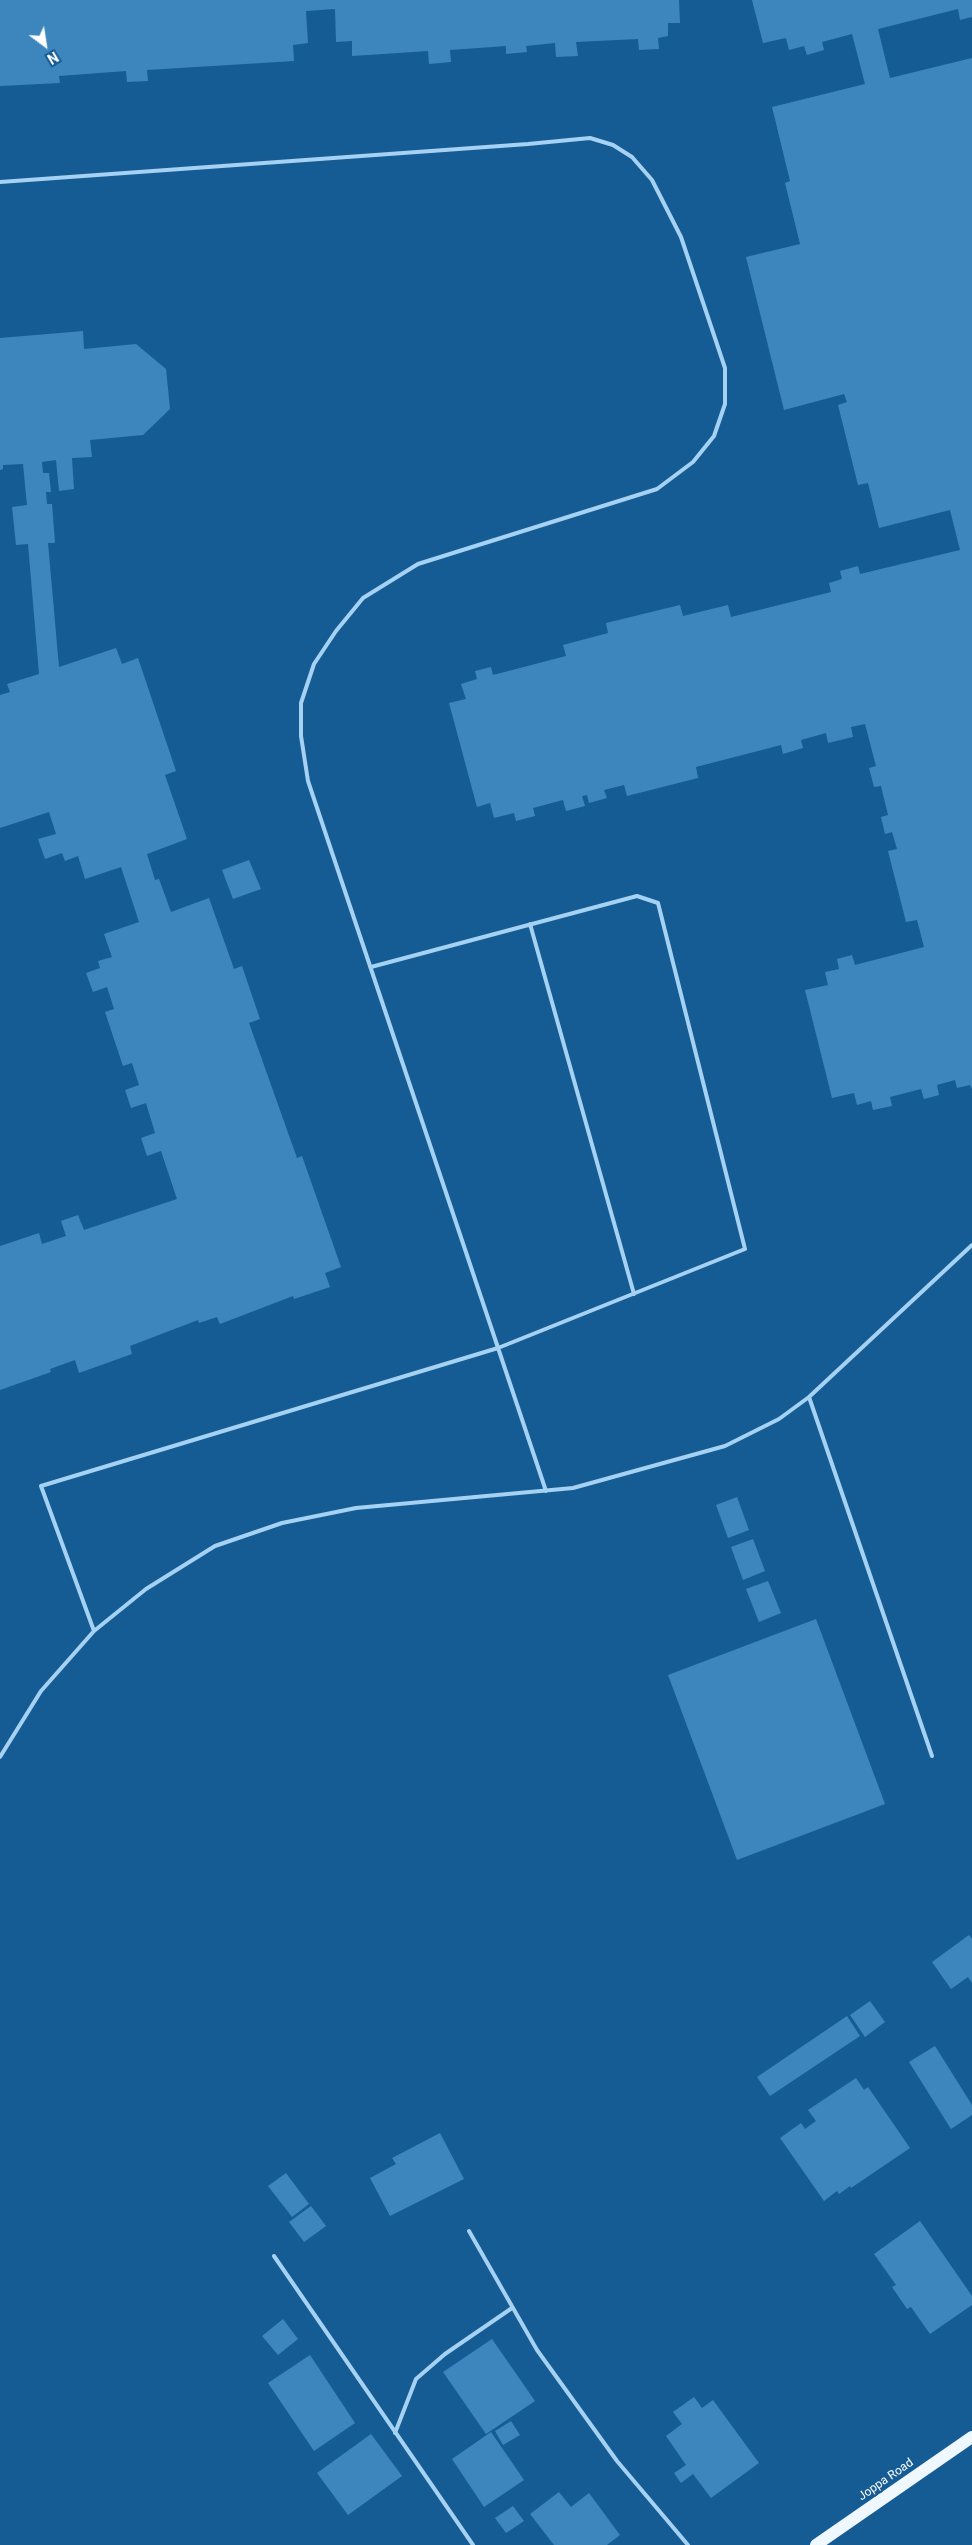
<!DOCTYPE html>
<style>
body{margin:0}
#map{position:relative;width:972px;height:2545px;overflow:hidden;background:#155c95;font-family:Roboto,sans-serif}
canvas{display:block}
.north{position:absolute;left:20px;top:20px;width:50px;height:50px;-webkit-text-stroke:4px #155c95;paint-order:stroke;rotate:149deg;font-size:14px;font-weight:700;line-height:20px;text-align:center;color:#fff}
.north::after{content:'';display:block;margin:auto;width:18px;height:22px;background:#fff;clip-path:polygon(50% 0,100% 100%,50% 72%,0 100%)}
</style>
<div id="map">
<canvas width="972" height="2545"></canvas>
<div class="north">N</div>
</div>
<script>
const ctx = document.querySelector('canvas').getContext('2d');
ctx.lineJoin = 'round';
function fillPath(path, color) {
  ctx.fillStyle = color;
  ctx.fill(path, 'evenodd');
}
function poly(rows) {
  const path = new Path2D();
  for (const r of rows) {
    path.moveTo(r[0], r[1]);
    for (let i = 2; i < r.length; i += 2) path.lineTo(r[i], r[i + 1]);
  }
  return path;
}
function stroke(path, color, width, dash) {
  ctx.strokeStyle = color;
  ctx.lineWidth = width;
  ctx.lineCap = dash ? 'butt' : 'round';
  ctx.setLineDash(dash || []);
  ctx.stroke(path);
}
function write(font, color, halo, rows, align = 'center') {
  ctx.font = font + ' Roboto,sans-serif';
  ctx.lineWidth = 4.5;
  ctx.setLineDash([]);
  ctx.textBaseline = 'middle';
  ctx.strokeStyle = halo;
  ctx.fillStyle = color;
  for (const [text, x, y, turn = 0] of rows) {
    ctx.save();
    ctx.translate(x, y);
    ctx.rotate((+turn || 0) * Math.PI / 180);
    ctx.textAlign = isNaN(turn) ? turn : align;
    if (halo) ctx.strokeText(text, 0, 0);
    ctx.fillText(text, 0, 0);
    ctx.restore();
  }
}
const building = poly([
 [0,0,679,0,680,23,668,23,668,36,658,38,659,49,639,50,638,39,576,42,578,56,556,57,555,43,526,46,527,52,506,54,506,46,450,50,451,62,429,64,428,51,352,56,352,41,336,42,335,9,306,11,308,43,293,45,294,61,147,70,148,81,127,82,126,71,59,76,60,83,0,86],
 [752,0,972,0,972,17,960,20,958,9,878,29,890,78,972,58,972,1089,970,1085,957,1088,955,1080,937,1085,939,1095,924,1099,921,1089,890,1097,892,1106,873,1110,871,1101,857,1105,854,1093,832,1098,805,990,828,985,825,972,839,969,837,959,852,955,855,965,924,947,917,920,906,922,888,851,897,849,892,832,885,834,881,817,888,815,881,786,874,787,869,768,876,766,865,724,851,727,853,737,828,743,826,733,801,740,803,748,783,754,781,745,696,767,698,778,627,796,624,785,604,790,607,798,589,803,587,795,582,796,585,806,566,811,563,800,533,808,535,816,516,821,514,813,494,818,490,803,477,807,449,703,466,699,461,684,477,679,475,671,491,667,493,675,566,656,563,645,608,633,606,623,680,605,683,616,728,605,731,617,831,592,829,583,842,579,840,571,858,566,860,574,960,550,950,510,879,528,868,483,858,485,838,405,847,402,844,394,784,410,746,257,800,244,785,183,790,181,772,107,865,84,852,34,822,42,824,50,807,55,804,46,789,50,786,38,763,43],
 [83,331,84,349,136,344,166,369,170,409,143,435,90,440,92,457,72,458,74,489,59,491,56,460,42,462,43,473,49,473,51,492,46,492,47,504,52,504,55,543,48,543,59,667,116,648,122,664,138,658,176,771,165,775,187,839,147,854,155,880,159,879,171,912,209,898,234,969,242,966,260,1019,249,1023,297,1158,302,1156,341,1267,325,1273,330,1287,294,1299,293,1296,220,1324,217,1317,199,1323,198,1320,130,1346,132,1354,79,1373,75,1360,50,1369,51,1372,0,1390,0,1246,39,1233,42,1244,66,1236,61,1221,78,1215,84,1230,177,1199,161,1151,147,1156,141,1138,155,1133,146,1103,131,1108,125,1090,139,1085,132,1063,123,1066,105,1012,114,1009,107,987,93,992,86,973,100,968,98,961,112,957,104,934,139,922,121,867,85,879,78,856,65,861,62,853,45,859,38,839,56,834,49,812,0,828,0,695,10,692,7,684,39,674,28,544,16,545,12,507,27,505,23,464,3,465,3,469,0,470,0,338],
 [249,860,261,889,233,899,222,870],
 [737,1497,749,1530,728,1538,716,1505],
 [753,1539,765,1571,743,1580,731,1547],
 [768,1581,781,1613,759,1622,746,1589],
 [816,1619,885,1804,737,1860,668,1675],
 [969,1935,972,1939,972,1983,968,1977,951,1989,932,1962],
 [870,2001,885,2022,865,2037,850,2015],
 [847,2016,860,2036,770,2096,757,2077],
 [935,2046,972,2105,972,2115,951,2129,909,2062],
 [856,2078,864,2090,868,2087,910,2148,851,2188,850,2186,839,2194,837,2191,824,2201,780,2138,801,2123,805,2129,816,2121,808,2110],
 [440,2133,464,2179,390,2216,370,2178,396,2164,392,2158],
 [286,2173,309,2204,292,2217,268,2186],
 [311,2206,326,2226,304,2242,289,2222],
 [920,2221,972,2296,972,2305,930,2334,911,2307,907,2309,892,2287,896,2285,874,2254],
 [283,2319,298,2339,278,2355,262,2336],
 [492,2339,535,2401,486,2434,443,2372],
 [310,2355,355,2423,314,2451,268,2383],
 [694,2397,702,2408,713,2400,759,2463,711,2498,693,2474,681,2483,674,2473,686,2465,666,2436,682,2424,673,2412],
 [511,2421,520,2435,503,2445,495,2431],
 [491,2432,524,2480,484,2507,452,2459],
 [371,2434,402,2476,348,2515,317,2473],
 [559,2492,571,2507,589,2493,620,2535,607,2545,554,2545,530,2514],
 [513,2506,524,2521,506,2533,495,2518]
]);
const service = poly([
 [0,182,528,144,590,138,613,145,632,157,652,180,681,237,725,368,725,404,714,436,693,462,657,489,418,564,363,598,336,631,314,664,301,703,301,736,308,781,546,1491],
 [530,924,634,1294],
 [809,1397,932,1756],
 [94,1631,41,1486,498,1348,745,1249,658,903,637,896,371,967],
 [0,1757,41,1691,94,1631,146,1589,215,1546,282,1523,356,1508,573,1488,725,1446,779,1419,809,1397,972,1245],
 [469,2231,537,2350,617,2461,688,2545],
 [274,2256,473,2545],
 [395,2433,416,2379,445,2354,512,2308]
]);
const primary = poly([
 [816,2545,972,2437]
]);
const streetNames = [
 ["Joppa Road",886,2480,-35]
];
fillPath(building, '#3d86bd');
stroke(service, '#a5d1f2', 4);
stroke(primary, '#f0f8ff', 12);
write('12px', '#fff', '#155c95', streetNames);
</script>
